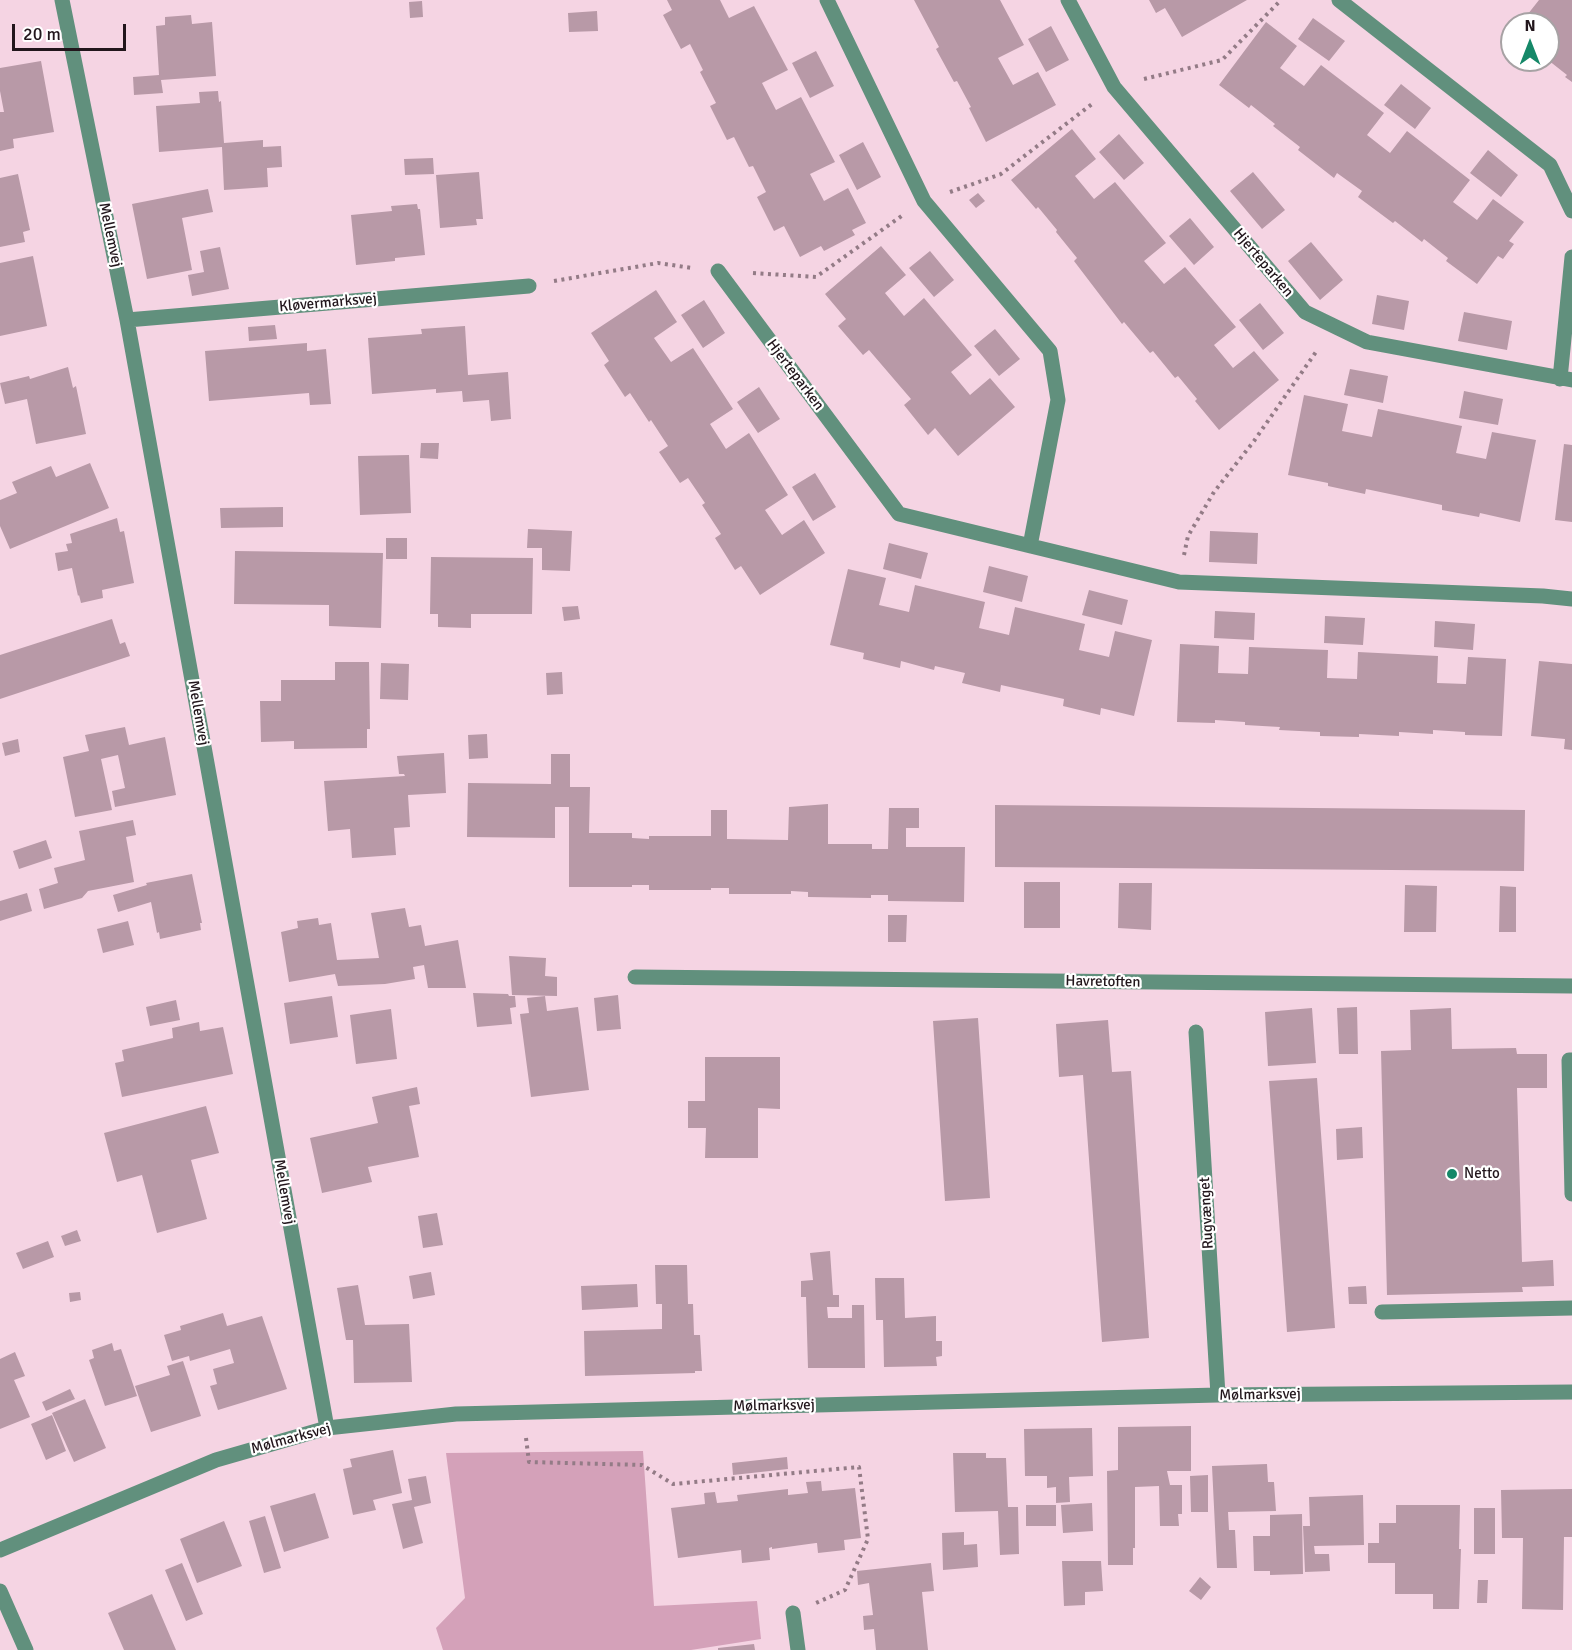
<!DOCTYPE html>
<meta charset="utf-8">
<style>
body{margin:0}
#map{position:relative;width:1572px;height:1650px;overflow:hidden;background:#f5d4e3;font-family:Signika,sans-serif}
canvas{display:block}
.north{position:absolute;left:1500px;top:12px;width:60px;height:60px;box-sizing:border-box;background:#fff;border:2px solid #a7a2a4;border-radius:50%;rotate:0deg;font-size:16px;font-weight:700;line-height:24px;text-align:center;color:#22161c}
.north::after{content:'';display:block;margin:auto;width:21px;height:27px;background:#158868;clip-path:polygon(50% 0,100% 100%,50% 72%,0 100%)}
.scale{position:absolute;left:12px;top:24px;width:114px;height:27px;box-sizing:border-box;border:3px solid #22161c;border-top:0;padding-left:8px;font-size:18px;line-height:21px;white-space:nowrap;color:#22161c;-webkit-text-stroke:4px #fff;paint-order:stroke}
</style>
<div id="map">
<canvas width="1572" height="1650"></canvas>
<div class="north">N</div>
<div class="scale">20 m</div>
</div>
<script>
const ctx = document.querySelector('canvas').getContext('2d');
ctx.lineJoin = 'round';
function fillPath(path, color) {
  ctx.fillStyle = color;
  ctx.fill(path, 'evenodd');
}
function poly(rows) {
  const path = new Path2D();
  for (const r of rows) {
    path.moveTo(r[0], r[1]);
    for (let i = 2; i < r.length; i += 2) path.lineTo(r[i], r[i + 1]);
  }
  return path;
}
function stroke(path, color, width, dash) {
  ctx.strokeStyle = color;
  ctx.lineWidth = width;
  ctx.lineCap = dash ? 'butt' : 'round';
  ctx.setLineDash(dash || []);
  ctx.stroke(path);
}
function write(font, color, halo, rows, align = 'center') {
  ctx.font = font + ' Signika,sans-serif';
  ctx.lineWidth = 4.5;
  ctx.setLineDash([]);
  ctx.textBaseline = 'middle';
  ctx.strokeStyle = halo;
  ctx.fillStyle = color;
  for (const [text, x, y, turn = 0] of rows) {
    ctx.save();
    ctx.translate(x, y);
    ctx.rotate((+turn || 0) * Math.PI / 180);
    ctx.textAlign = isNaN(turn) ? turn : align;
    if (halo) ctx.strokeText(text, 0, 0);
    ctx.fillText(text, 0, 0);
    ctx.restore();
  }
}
const green = poly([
 [643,1451,654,1606,757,1601,761,1639,691,1650,443,1650,436,1628,465,1598,446,1453]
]);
const building = poly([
 [667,0,720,0,729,18,754,6,788,70,762,83,776,110,801,97,835,162,810,174,824,201,848,188,866,223,852,230,855,235,824,251,821,246,800,257,784,226,774,231,757,197,766,192,753,166,749,167,734,137,727,140,710,106,716,103,700,72,703,70,690,44,681,49,663,15,672,10],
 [914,0,1000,0,1024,45,998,58,1013,85,1038,72,1056,105,986,142,969,108,971,107,957,81,954,82,936,49,939,47],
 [1149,0,1247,0,1182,37,1165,8,1156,13],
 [1539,0,1572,0,1572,82,1565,77,1567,75,1548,60,1548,24,1520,24],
 [422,1,423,17,410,18,409,2],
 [597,11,598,31,569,32,568,13],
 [191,15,192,24,212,22,216,76,161,80,163,93,134,95,133,77,159,75,156,26,165,25,165,17],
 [1313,18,1345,41,1329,61,1298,39],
 [1266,22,1297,46,1280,68,1304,86,1321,65,1384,113,1367,135,1390,153,1407,131,1470,180,1453,202,1477,220,1493,199,1524,222,1509,241,1514,244,1503,259,1498,256,1477,284,1446,261,1448,258,1424,239,1422,242,1395,221,1393,223,1358,197,1362,191,1337,173,1334,178,1298,150,1300,147,1273,126,1275,124,1251,105,1249,108,1219,85],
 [1051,26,1069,60,1046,72,1028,39],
 [816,51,834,86,810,98,792,63],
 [41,61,54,132,13,139,14,148,0,151,0,112,4,112,0,91,0,68],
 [1401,84,1431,108,1415,129,1384,105],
 [218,91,219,102,221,101,224,143,263,140,263,147,281,146,282,167,267,168,268,187,224,190,222,147,159,152,156,106,200,103,199,92],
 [1072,129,1096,159,1075,176,1094,199,1115,182,1166,243,1144,261,1164,284,1185,267,1236,327,1214,345,1233,368,1254,351,1279,380,1219,430,1195,401,1197,399,1178,376,1175,378,1153,351,1150,353,1124,322,1122,324,1074,261,1077,258,1056,232,1057,230,1038,207,1036,209,1011,180],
 [1119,134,1144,163,1124,180,1099,152],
 [863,142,881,177,857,190,839,155],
 [1488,150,1518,175,1501,197,1470,173],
 [433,158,434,174,405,175,404,159],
 [479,172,483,219,476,219,477,225,440,228,436,175],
 [1253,172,1285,210,1262,229,1230,191],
 [18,174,30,230,23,232,25,242,0,247,0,178],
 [208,189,213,212,182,218,192,270,147,279,132,204],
 [978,193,985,201,976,208,969,200],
 [417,204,418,209,420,209,425,255,395,258,395,261,356,265,351,215,392,211,391,206],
 [1190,218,1214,247,1194,265,1169,236],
 [1311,242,1343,280,1320,300,1288,261],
 [881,246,906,275,885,293,904,316,924,298,972,355,951,372,970,395,990,378,1015,407,958,456,935,428,928,435,904,405,911,399,869,350,863,355,838,326,846,319,825,294],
 [220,247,229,289,192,296,188,275,204,272,200,251],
 [930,251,954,280,934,297,909,268],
 [33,256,47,326,0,336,0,263],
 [656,290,677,322,654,338,671,362,693,348,733,409,710,424,726,449,749,433,788,495,765,510,782,535,804,520,825,553,760,595,741,566,735,570,715,538,721,534,702,505,705,503,688,478,680,483,659,452,668,446,651,420,649,422,630,393,625,397,604,365,609,361,591,333],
 [1377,295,1409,301,1404,330,1372,324],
 [704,300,725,333,703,348,681,315],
 [1260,303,1284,333,1263,350,1239,320],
 [1464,312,1512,321,1507,350,1458,341],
 [275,325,277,339,249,341,248,327],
 [465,326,468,375,508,372,511,419,491,421,489,400,463,402,462,391,436,393,436,389,372,394,368,338,422,334,421,329],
 [995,329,1020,359,999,376,974,346],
 [307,343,307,351,326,349,331,404,310,405,309,393,209,401,205,351],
 [68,367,73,388,76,386,86,434,36,444,27,399,5,404,0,383,29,376,30,379],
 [1350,369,1388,376,1383,403,1344,395],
 [759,387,780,419,758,433,737,402],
 [1464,391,1503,399,1498,425,1459,418],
 [1304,395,1348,404,1342,431,1372,437,1378,409,1462,426,1456,453,1486,459,1492,432,1536,440,1520,522,1480,513,1479,517,1442,510,1442,505,1366,489,1365,494,1328,486,1328,483,1288,475],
 [421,443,439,443,438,459,420,458],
 [1564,444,1572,445,1572,522,1555,520],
 [409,455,411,513,360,515,358,456],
 [90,463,109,508,10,549,0,526,0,500,17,493,12,482,51,466,56,477],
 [815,473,836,507,813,521,792,487],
 [283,507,283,527,221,528,220,508],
 [117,518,120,532,124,531,134,583,102,590,103,598,81,603,79,595,78,596,72,568,58,571,55,553,68,551,66,544,72,543,70,534],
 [528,529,572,531,570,571,542,570,542,548,527,548],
 [1210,531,1258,533,1257,564,1209,562],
 [386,538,407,538,407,559,386,559],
 [889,543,928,553,921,579,883,569],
 [235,551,383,553,381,628,329,626,329,605,234,604],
 [431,557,533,558,532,614,471,614,471,628,438,627,438,614,430,614],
 [989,566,1028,576,1022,602,983,592],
 [848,569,886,578,879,605,909,612,915,585,985,602,979,628,1009,635,1015,607,1085,624,1079,650,1109,657,1115,631,1152,640,1134,716,1101,708,1100,715,1063,706,1064,699,1001,685,1000,692,962,683,965,673,935,666,934,670,901,661,900,668,863,659,864,653,830,645],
 [1089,590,1128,600,1122,625,1082,615],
 [578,606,580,619,564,621,562,607],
 [1215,611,1255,613,1254,640,1214,638],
 [1325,616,1365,618,1363,645,1324,643],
 [112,619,120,644,125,642,130,656,0,699,0,655],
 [1435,621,1475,624,1473,650,1434,647],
 [1180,644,1219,646,1218,673,1248,674,1249,647,1328,650,1327,678,1357,679,1358,652,1438,656,1437,683,1466,684,1468,657,1506,659,1502,736,1465,735,1465,732,1433,730,1433,734,1399,732,1399,736,1359,734,1359,737,1320,736,1320,732,1279,730,1280,727,1245,725,1245,722,1215,720,1215,723,1177,722],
 [1539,661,1572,664,1572,750,1564,749,1565,739,1531,736],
 [335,662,369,662,370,729,367,729,367,748,294,749,294,741,261,742,260,701,281,701,281,680,335,680],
 [381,663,409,664,408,700,380,699],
 [562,672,563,694,547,695,546,673],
 [125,727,129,745,165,737,176,795,115,807,112,791,125,788,118,755,101,759,112,810,75,817,63,757,89,751,85,735],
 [487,734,488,758,469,759,468,735],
 [18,739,20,752,5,756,2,743],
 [444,753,446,793,408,795,410,827,394,828,396,855,352,858,350,829,328,831,324,781,405,776,404,774,399,774,397,756],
 [551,754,570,754,570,787,590,787,589,833,632,833,632,838,649,839,649,836,711,836,711,810,727,810,727,839,788,840,789,807,828,804,828,844,872,844,872,849,888,849,889,808,919,808,919,828,906,828,906,847,965,847,964,902,888,901,888,895,871,895,871,898,808,897,808,892,791,891,791,894,729,894,729,888,711,888,711,890,649,890,649,885,632,885,632,887,569,887,569,807,555,807,555,838,467,837,468,783,551,784],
 [995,805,1525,810,1524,871,995,867],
 [133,820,136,835,126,837,134,882,88,891,82,898,44,909,39,889,58,883,54,868,85,860,79,831],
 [46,840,52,858,19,869,13,851],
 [192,874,202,923,200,923,201,930,160,939,159,932,157,933,151,902,118,912,113,895,147,885,146,883],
 [1024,882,1060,882,1060,928,1024,928],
 [1119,883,1152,883,1151,930,1118,928],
 [1405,885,1437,886,1436,932,1404,932],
 [1500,886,1516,887,1516,932,1499,932],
 [27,893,32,911,0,921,0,901],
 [405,908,409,927,421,925,425,946,458,940,466,988,428,988,424,965,413,967,415,979,385,984,338,986,335,974,289,982,281,932,298,928,297,921,318,918,319,925,331,923,337,960,379,958,371,913],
 [888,915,907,915,906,942,888,942],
 [128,921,134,945,103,953,97,929],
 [509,956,546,958,545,976,557,977,557,996,512,995],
 [473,993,508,994,509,996,515,996,516,1007,510,1008,512,1024,477,1027],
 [618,995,621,1029,597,1031,594,998],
 [332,996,338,1037,290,1044,284,1003],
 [545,996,547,1011,578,1007,589,1090,531,1097,520,1014,529,1013,527,998],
 [176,1000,180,1020,150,1026,146,1007],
 [1357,1007,1358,1054,1339,1054,1337,1008],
 [1312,1008,1316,1063,1268,1066,1265,1012],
 [1451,1008,1452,1049,1516,1048,1517,1054,1547,1054,1547,1088,1517,1088,1522,1262,1553,1260,1554,1286,1522,1287,1523,1292,1387,1295,1381,1051,1411,1050,1410,1010],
 [391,1009,397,1059,356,1064,350,1015],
 [978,1018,990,1198,945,1201,933,1021],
 [1108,1020,1112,1072,1131,1071,1149,1338,1102,1342,1083,1075,1059,1077,1056,1024],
 [199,1022,200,1031,223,1027,233,1074,122,1097,115,1063,124,1061,122,1050,173,1038,172,1028],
 [705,1057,780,1057,780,1109,758,1108,758,1158,705,1158,706,1128,688,1128,688,1101,705,1101],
 [1317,1078,1335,1328,1287,1332,1269,1081],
 [417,1087,420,1104,409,1106,419,1157,368,1167,372,1182,322,1193,310,1138,378,1123,372,1097],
 [206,1106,219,1153,191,1160,207,1219,157,1233,142,1175,117,1182,104,1133],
 [1362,1127,1363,1158,1337,1160,1336,1129],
 [437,1213,443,1245,423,1248,418,1216],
 [77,1230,81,1241,65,1246,61,1236],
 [48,1241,54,1257,23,1269,16,1253],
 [830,1251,833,1295,839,1295,839,1307,827,1307,828,1318,852,1318,852,1305,864,1305,865,1368,808,1368,806,1297,801,1297,801,1281,813,1280,810,1253],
 [655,1265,687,1265,688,1304,693,1304,694,1335,700,1335,702,1371,695,1371,695,1373,585,1376,584,1331,662,1329,662,1304,656,1304],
 [431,1272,435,1295,413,1299,409,1276],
 [875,1278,904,1278,905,1318,936,1316,936,1341,942,1341,942,1356,936,1357,937,1366,884,1367,883,1320,876,1320],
 [637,1284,638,1307,582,1310,581,1286],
 [358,1285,365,1325,409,1324,412,1382,354,1383,353,1340,346,1340,337,1288],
 [1366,1286,1367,1304,1349,1304,1348,1287],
 [80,1292,81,1300,70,1302,69,1293],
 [223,1313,227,1326,262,1316,287,1389,218,1410,210,1386,217,1384,213,1369,234,1363,230,1349,190,1361,189,1356,172,1361,164,1335,181,1330,180,1326],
 [112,1343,114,1351,121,1349,137,1396,105,1406,89,1360,94,1358,92,1350],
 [15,1352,25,1376,14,1380,30,1417,0,1429,0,1359],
 [183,1361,201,1416,151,1432,135,1386,170,1375,167,1366],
 [70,1389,75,1399,46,1411,42,1402],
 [85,1399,106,1448,74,1462,52,1413],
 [52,1415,66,1451,46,1460,31,1424],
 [1191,1426,1191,1471,1167,1471,1170,1485,1182,1485,1182,1514,1178,1514,1179,1526,1160,1526,1159,1486,1135,1487,1135,1548,1133,1548,1133,1565,1108,1565,1107,1471,1118,1470,1118,1427],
 [1092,1428,1093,1476,1069,1477,1070,1502,1056,1503,1056,1487,1047,1488,1047,1476,1025,1476,1024,1429],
 [393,1450,402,1493,373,1500,376,1510,353,1515,343,1469,352,1467,350,1459],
 [953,1453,986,1453,986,1458,1006,1458,1008,1507,1018,1507,1019,1554,1000,1555,998,1511,955,1512],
 [787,1457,788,1469,733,1475,732,1463],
 [1267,1464,1268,1482,1274,1482,1276,1511,1228,1512,1229,1530,1235,1530,1237,1568,1217,1568,1212,1466],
 [1208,1475,1208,1512,1191,1512,1190,1476],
 [426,1476,431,1503,414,1507,423,1543,403,1549,392,1504,412,1500,408,1479],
 [821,1481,822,1491,855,1488,861,1538,844,1540,845,1550,818,1553,817,1543,816,1543,772,1549,772,1547,769,1548,770,1560,742,1563,741,1550,678,1558,671,1508,705,1504,704,1493,715,1492,717,1503,738,1501,737,1495,788,1489,788,1495,808,1493,806,1482],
 [1572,1489,1572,1537,1564,1537,1563,1610,1522,1609,1523,1538,1502,1538,1501,1490],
 [315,1493,329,1538,284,1552,270,1506],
 [1363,1495,1364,1545,1314,1546,1315,1554,1329,1554,1330,1571,1305,1572,1303,1526,1310,1526,1309,1497],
 [1092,1503,1093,1531,1063,1533,1061,1505],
 [1026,1505,1056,1505,1056,1526,1026,1526],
 [1396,1505,1460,1505,1459,1549,1461,1549,1459,1609,1433,1609,1433,1594,1395,1594,1395,1563,1368,1563,1368,1543,1379,1543,1379,1523,1396,1523],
 [1474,1508,1495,1508,1495,1554,1474,1554],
 [1302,1514,1303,1574,1270,1575,1270,1571,1254,1571,1253,1536,1270,1536,1270,1515],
 [265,1516,281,1568,264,1573,249,1521],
 [224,1521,242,1566,197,1583,180,1539],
 [964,1532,964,1545,977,1544,978,1567,943,1570,942,1533],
 [1062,1561,1101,1561,1103,1591,1085,1592,1085,1605,1064,1606],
 [182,1563,203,1614,186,1621,165,1570],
 [931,1563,934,1591,922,1592,928,1650,876,1650,874,1629,864,1630,863,1616,873,1615,869,1583,858,1585,857,1571],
 [1200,1577,1211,1587,1201,1600,1189,1591],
 [1478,1580,1488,1580,1487,1603,1477,1603],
 [152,1594,176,1650,124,1650,108,1613],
 [754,1644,755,1650,718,1650,718,1648]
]);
const path = poly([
 [1144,79,1222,60,1281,0],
 [950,192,1001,174,1092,104],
 [753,273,816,277,903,215],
 [554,281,658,263,692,268],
 [1184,555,1188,536,1214,492,1254,441,1318,349],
 [526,1438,529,1462,642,1465,673,1484,859,1467,868,1539,845,1590,816,1603]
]);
const minor = poly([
 [62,0,127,320,327,1428],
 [827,0,924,201,1050,351,1058,400,1030,546],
 [1068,0,1114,87,1305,312,1367,342,1572,380],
 [1339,0,1550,165,1572,211],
 [718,271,899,514,1179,582,1543,596,1572,599],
 [127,320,529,286],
 [1560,379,1572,257],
 [635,977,1572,986],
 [1196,1032,1218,1395],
 [1572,1060,1569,1060,1572,1194],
 [1382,1312,1572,1308],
 [0,1550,216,1460,327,1428,456,1414,1218,1395,1572,1392],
 [0,1591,26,1650],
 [793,1613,798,1650]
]);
const markers = [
 [1452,1174,6,"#158868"]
];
const streetNames = [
 ["Mellemvej",110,235,78],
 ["Hjerteparken",1263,263,50],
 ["Kløvermarksvej",328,303,-5],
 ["Hjerteparken",795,375,53],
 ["Mellemvej",198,713,80],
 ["Havretoften",1103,982,1],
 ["Mellemvej",284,1192,80],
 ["Rugvænget",1207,1213,-93],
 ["Mølmarksvej",1260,1395,-1],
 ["Mølmarksvej",774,1406,-1],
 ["Mølmarksvej",291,1439,-15]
];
const poiNames = [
 ["Netto",1464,1174]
];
fillPath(green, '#d4a1b9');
fillPath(building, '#b899a7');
stroke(path, '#937b86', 4, [3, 4.5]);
stroke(minor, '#61907d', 15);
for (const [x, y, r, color] of markers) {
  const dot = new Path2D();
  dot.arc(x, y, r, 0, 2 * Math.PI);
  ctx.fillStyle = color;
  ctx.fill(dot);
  stroke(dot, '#fff', 2);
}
write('15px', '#22161c', '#fff', streetNames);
write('15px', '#22161c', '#fff', poiNames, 'left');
</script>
